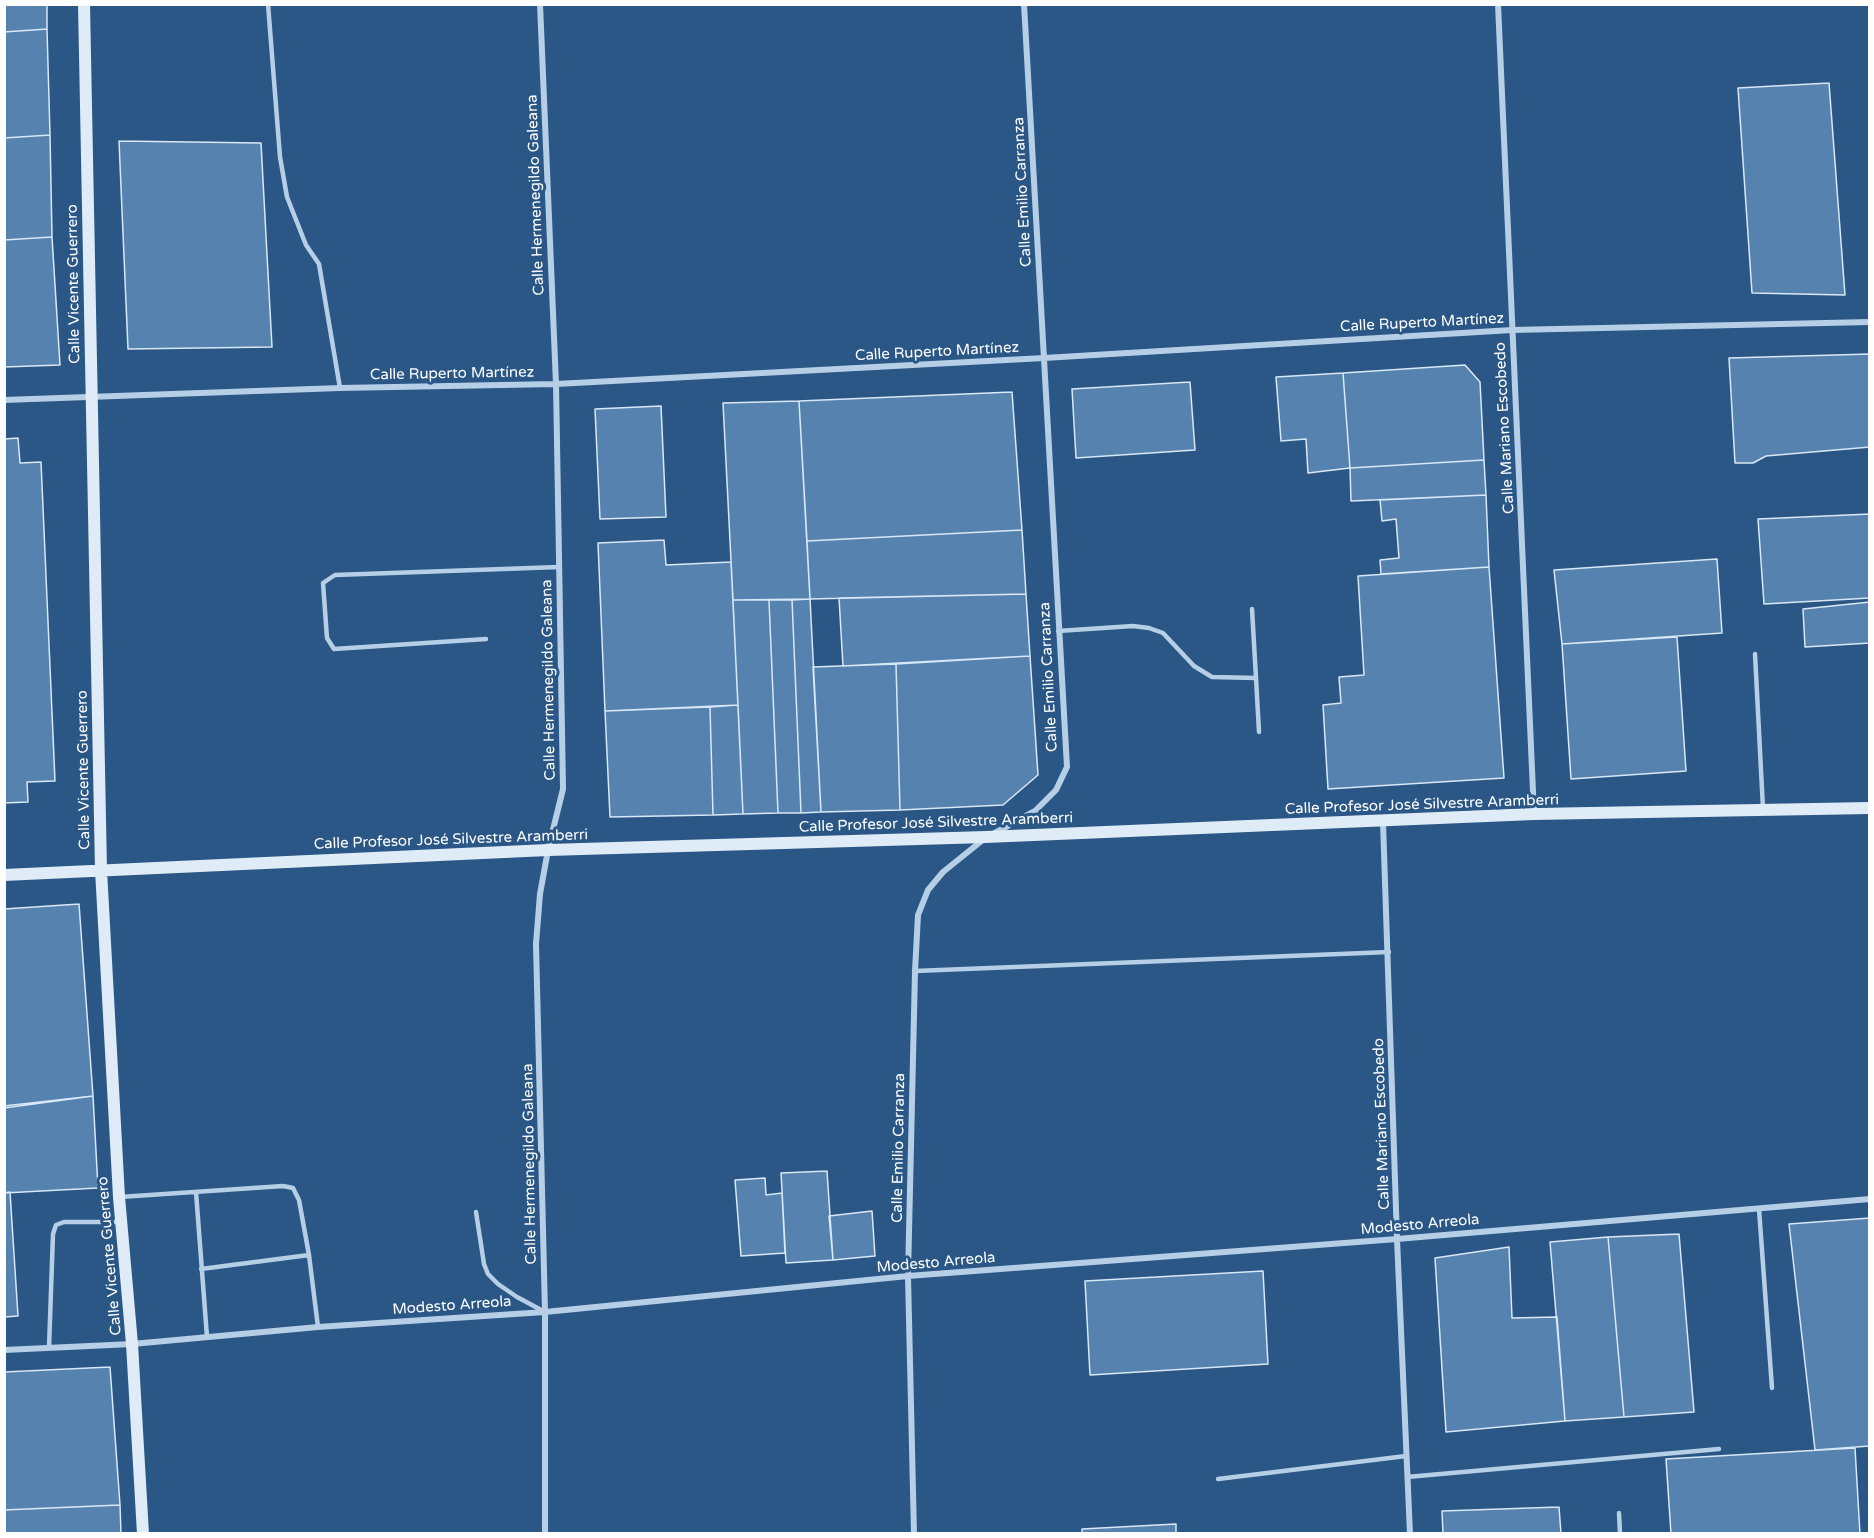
<!DOCTYPE html>
<meta charset="utf-8">
<style>
body{margin:0}
#map{position:relative;width:1874px;height:1538px;overflow:hidden;background:#2a5786;font-family:"Varela Round",sans-serif}
canvas{display:block}
.frame{position:absolute;inset:0;border:6px solid #fff;pointer-events:none}
</style>
<div id="map">
<canvas width="1874" height="1538"></canvas>
<div class="frame"></div>
</div>
<script>
const ctx = document.querySelector('canvas').getContext('2d');
ctx.lineJoin = 'round';
function fillPath(path, color) {
  ctx.fillStyle = color;
  ctx.fill(path, 'evenodd');
}
function poly(rows) {
  const path = new Path2D();
  for (const r of rows) {
    path.moveTo(r[0], r[1]);
    for (let i = 2; i < r.length; i += 2) path.lineTo(r[i], r[i + 1]);
  }
  return path;
}
function stroke(path, color, width, dash) {
  ctx.strokeStyle = color;
  ctx.lineWidth = width;
  ctx.lineCap = dash ? 'butt' : 'round';
  ctx.setLineDash(dash || []);
  ctx.stroke(path);
}
function write(font, color, halo, rows, align = 'center') {
  ctx.font = font + ' "Varela Round",sans-serif';
  ctx.lineWidth = 6;
  ctx.setLineDash([]);
  ctx.textBaseline = 'middle';
  ctx.strokeStyle = halo;
  ctx.fillStyle = color;
  for (const [text, x, y, turn = 0] of rows) {
    ctx.save();
    ctx.translate(x, y);
    ctx.rotate((+turn || 0) * Math.PI / 180);
    ctx.textAlign = isNaN(turn) ? turn : align;
    if (halo) ctx.strokeText(text, 0, 0);
    ctx.fillText(text, 0, 0);
    ctx.restore();
  }
}
const building = poly([
 [4,4,47,4,47,29,4,32,4,4],
 [47,29,50,135,4,138,4,32,47,29],
 [1829,83,1845,295,1752,293,1738,88,1829,83],
 [50,135,52,237,4,240,4,138,50,135],
 [119,141,261,143,272,347,128,349,119,141],
 [52,237,60,365,4,367,4,240,52,237],
 [1870,354,1870,447,1766,456,1753,463,1735,463,1729,358,1870,354],
 [1465,365,1480,382,1484,460,1350,468,1343,373,1465,365],
 [1343,373,1350,468,1308,473,1306,439,1281,441,1276,377,1343,373],
 [1190,382,1195,450,1076,458,1072,389,1190,382],
 [1012,392,1022,530,807,541,799,401,1012,392],
 [799,401,810,599,733,600,723,403,799,401],
 [661,406,666,517,600,519,595,409,661,406],
 [18,438,20,463,41,462,55,781,27,782,28,802,4,803,4,439,18,438],
 [1484,460,1486,495,1351,501,1350,468,1484,460],
 [1486,495,1489,567,1381,574,1380,560,1399,558,1396,519,1382,521,1380,500,1486,495],
 [1870,514,1870,598,1764,604,1758,519,1870,514],
 [1022,530,1026,594,810,599,807,541,1022,530],
 [664,540,666,565,731,562,738,705,605,711,598,543,664,540],
 [1717,559,1722,633,1562,644,1554,570,1717,559],
 [1489,567,1504,778,1328,789,1323,705,1341,703,1339,677,1364,675,1358,576,1489,567],
 [1026,594,1030,656,843,666,839,598,1026,594],
 [810,599,821,812,801,813,792,600,810,599],
 [733,600,769,600,778,813,743,814,733,600],
 [769,600,792,600,801,813,778,813,769,600],
 [1870,602,1870,643,1805,647,1803,609,1870,602],
 [1677,637,1686,771,1571,779,1562,644,1677,637],
 [1030,656,1038,775,1003,805,900,810,896,664,1030,656],
 [896,664,900,810,821,812,813,667,896,664],
 [738,705,743,814,713,815,710,707,738,705],
 [710,707,713,815,610,817,605,711,710,707],
 [79,904,93,1096,4,1106,4,909,79,904],
 [93,1096,98,1188,4,1193,4,1108,93,1096],
 [827,1171,833,1260,786,1263,781,1173,827,1171],
 [765,1178,766,1195,782,1193,785,1253,741,1256,735,1180,765,1178],
 [10,1192,18,1316,4,1317,4,1193,10,1192],
 [872,1211,875,1256,833,1260,829,1216,872,1211],
 [1870,1218,1870,1446,1815,1450,1789,1224,1870,1218],
 [1679,1234,1694,1412,1624,1417,1608,1237,1679,1234],
 [1608,1237,1624,1417,1565,1421,1550,1242,1608,1237],
 [1509,1247,1512,1318,1557,1317,1565,1421,1446,1432,1435,1258,1509,1247],
 [1263,1271,1268,1364,1090,1375,1085,1281,1263,1271],
 [110,1367,120,1505,4,1510,4,1372,110,1367],
 [1855,1448,1860,1534,1671,1534,1666,1459,1855,1448],
 [120,1505,121,1534,4,1534,4,1510,120,1505],
 [1559,1507,1561,1534,1443,1534,1442,1511,1559,1507],
 [1176,1524,1176,1534,1082,1534,1082,1529,1176,1524]
]);
const lane = poly([
 [268,4,280,157,287,197,306,245,319,264,340,388],
 [1058,631,1133,626,1149,628,1163,633,1194,666,1212,677,1256,678,1252,609],
 [486,639,334,649,327,638,323,583,335,575,559,567],
 [1755,654,1763,809],
 [1256,678,1259,732],
 [915,971,1389,952],
 [196,1192,207,1337],
 [120,1197,283,1186,293,1188,299,1200,309,1255,318,1327],
 [1759,1209,1772,1388],
 [476,1212,484,1264,488,1274,498,1284,517,1297,545,1312],
 [201,1269,309,1255],
 [49,1348,53,1234,56,1225,64,1222,120,1222],
 [1407,1477,1719,1449],
 [1218,1479,1406,1456],
 [1619,1513,1620,1534]
]);
const street = poly([
 [540,4,556,384,563,789,548,850,540,894,536,944,545,1312,545,1534],
 [1498,4,1534,814],
 [4,400,340,388,556,384,1044,358,1512,330,1870,322],
 [1383,822,1397,1239,1410,1534],
 [993,834,1035,811,1056,790,1067,767,1024,4],
 [4,1350,132,1344,318,1327,545,1312,908,1276,1397,1239,1870,1199],
 [914,1534,908,1276,915,971,918,915,928,890,943,872,984,839]
]);
const secondary = poly([
 [84,4,101,870,119,1197,132,1344,143,1534],
 [4,875,548,850,986,837,1534,814,1870,808]
]);
const streetNames = [
 ["Calle Emilio Carranza",1023,192,-93],
 ["Calle Hermenegildo Galeana",536,195,-92],
 ["Calle Vicente Guerrero",74,284,-91],
 ["Calle Ruperto Martínez",1422,323,-3],
 ["Calle Ruperto Martínez",937,352,-3],
 ["Calle Ruperto Martínez",452,374,-1],
 ["Calle Mariano Escobedo",1505,428,-93],
 ["Calle Emilio Carranza",1049,677,-93],
 ["Calle Hermenegildo Galeana",549,680,-91],
 ["Calle Vicente Guerrero",84,770,-91],
 ["Calle Profesor José Silvestre Aramberri",1422,805,-2],
 ["Calle Profesor José Silvestre Aramberri",936,823,-2],
 ["Calle Profesor José Silvestre Aramberri",451,840,-2],
 ["Calle Mariano Escobedo",1382,1124,-92],
 ["Calle Emilio Carranza",899,1148,-89],
 ["Calle Hermenegildo Galeana",530,1164,-91],
 ["Modesto Arreola",1420,1225,-5],
 ["Calle Vicente Guerrero",110,1256,-95],
 ["Modesto Arreola",936,1263,-5],
 ["Modesto Arreola",452,1306,-4]
];
fillPath(building, '#5682af');
stroke(building, '#d9e8f6', 1.5);
stroke(lane, '#b6cfe7', 4.5);
stroke(street, '#b6cfe7', 6);
stroke(secondary, '#dfebf7', 12);
write('15px', '#fff', '#2a5786', streetNames);
</script>
